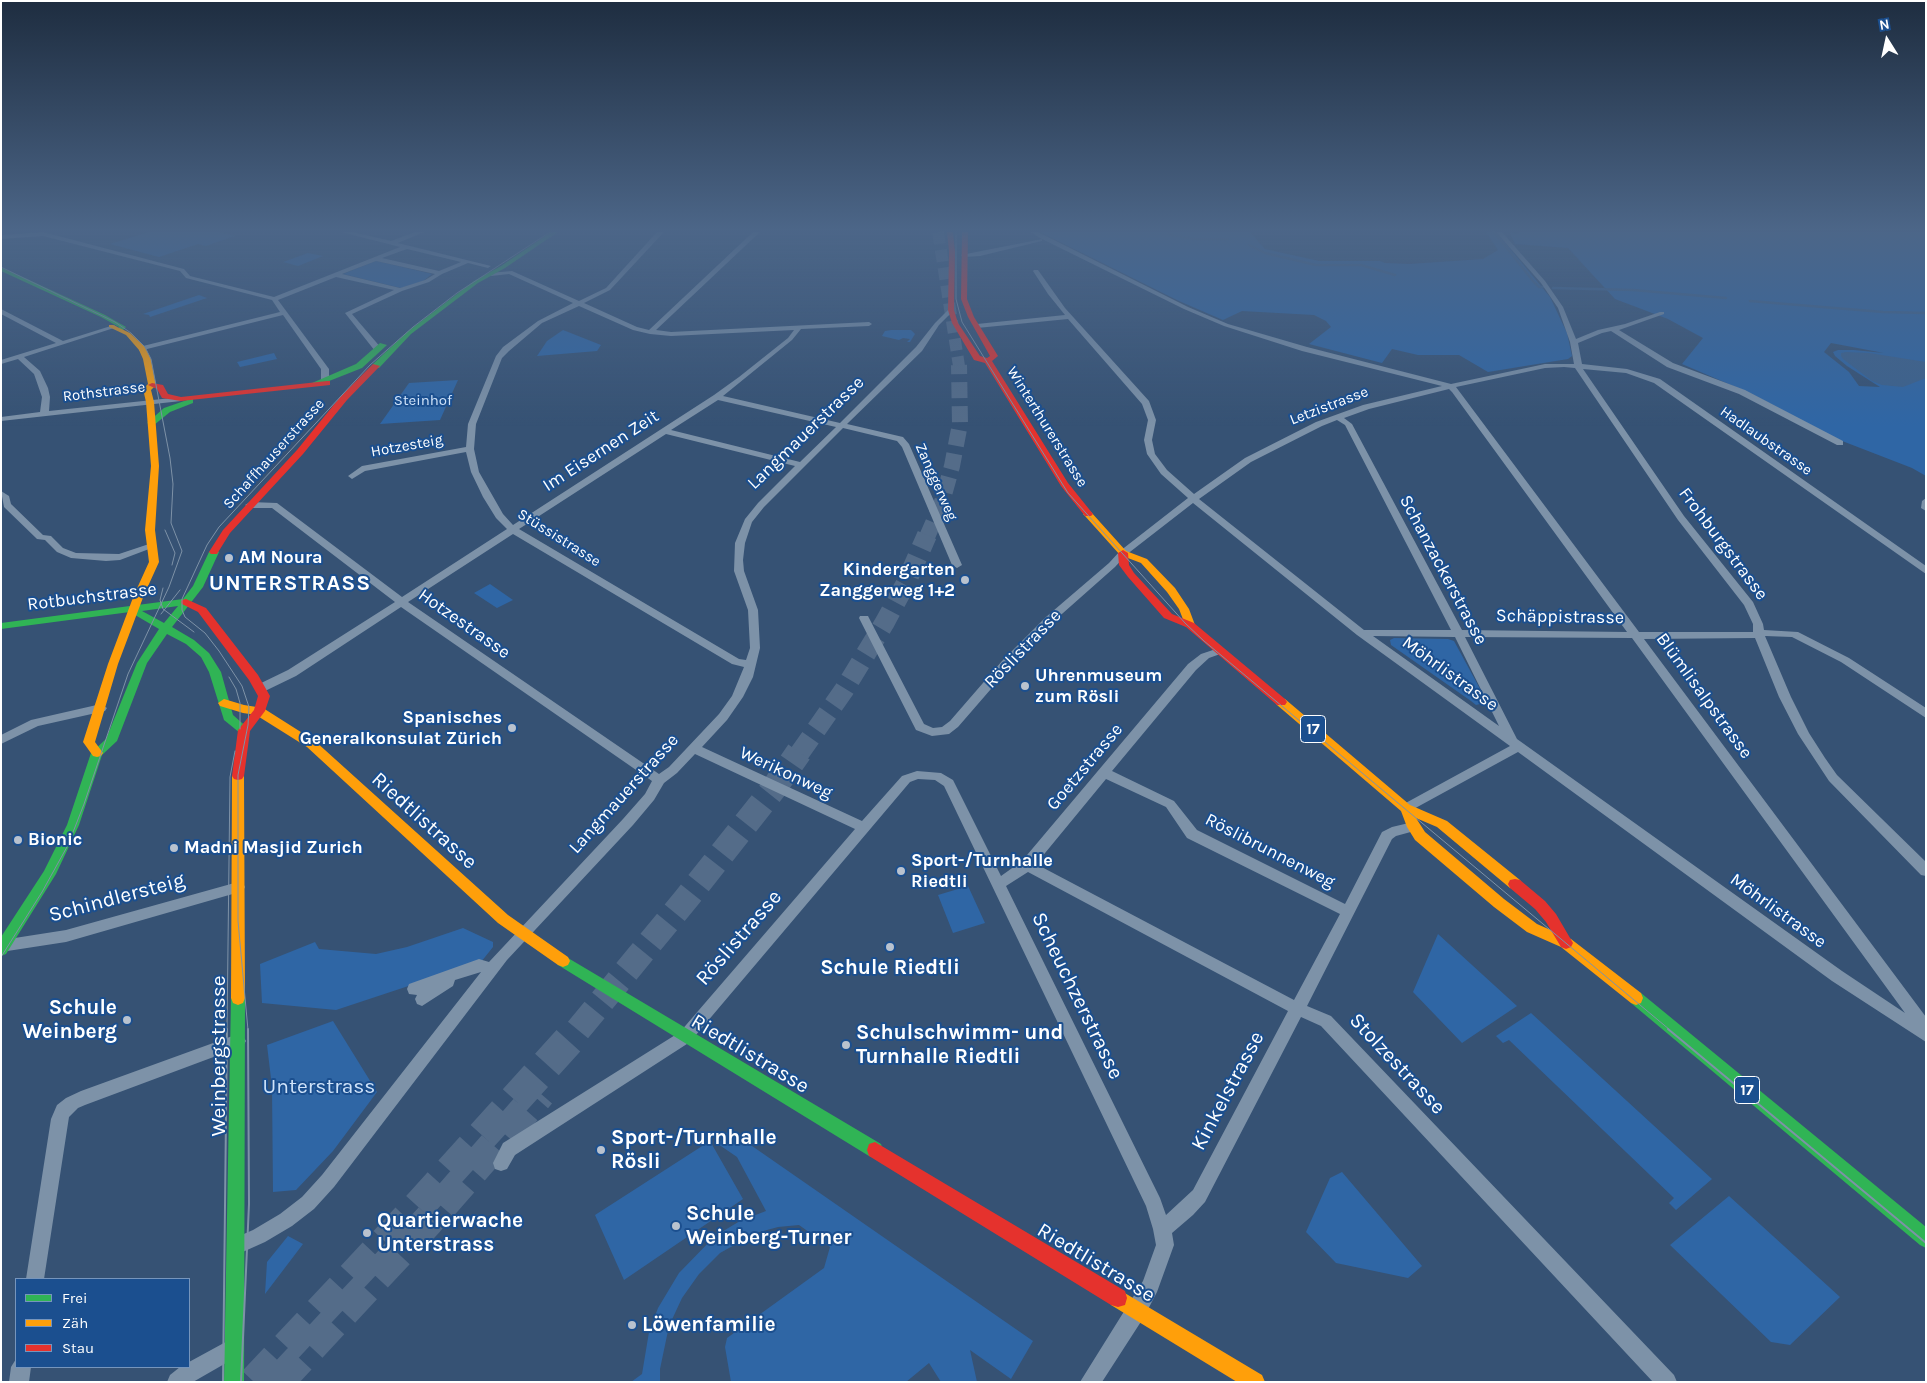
<!DOCTYPE html>
<meta charset="utf-8">
<style>
body{margin:0}
#map{position:relative;width:1927px;height:1383px;overflow:hidden;background:#365274;font-family:Karla,sans-serif}
canvas{display:block}
.frame{position:absolute;inset:0;border:2px solid #fff;pointer-events:none}
.legend{position:absolute;left:15px;top:1278px;width:175px;height:90px;box-sizing:border-box;background:#1b4f8f;border:1px solid #7695bc;margin:0;padding:6px 9px;list-style:none;font-size:15px;color:#fff}
.legend li{display:flex;align-items:center;gap:10px;height:25px}
.legend b{width:25px;border:1px solid #7695bc}
.north{position:absolute;left:1862px;top:15px;width:50px;height:50px;-webkit-text-stroke:4px #1b4f8f;paint-order:stroke;rotate:350deg;font-size:14px;font-weight:700;line-height:20px;text-align:center;color:#fff}
.north::after{content:'';display:block;margin:auto;width:18px;height:22px;background:#fff;clip-path:polygon(50% 0,100% 100%,50% 72%,0 100%)}
</style>
<div id="map">
<canvas width="1927" height="1383"></canvas>
<div class="frame"></div>
<ul class="legend">
<li><b style="height:6px;background:#30b455"></b>Frei</li>
<li><b style="height:6px;background:#ff9f0a"></b>Zäh</li>
<li><b style="height:6px;background:#e5322d"></b>Stau</li>
</ul>
<div class="north">N</div>
</div>
<script>
const ctx = document.querySelector('canvas').getContext('2d');
ctx.lineJoin = 'round';
function fillPath(path, color) {
  ctx.fillStyle = color;
  ctx.fill(path, 'evenodd');
}
function poly(rows) {
  const path = new Path2D();
  for (const r of rows) {
    path.moveTo(r[0], r[1]);
    for (let i = 2; i < r.length; i += 2) path.lineTo(r[i], r[i + 1]);
  }
  return path;
}
function stroke(path, color, width, dash) {
  ctx.strokeStyle = color;
  ctx.lineWidth = width;
  ctx.lineCap = dash ? 'butt' : 'round';
  ctx.setLineDash(dash || []);
  ctx.stroke(path);
}
function write(font, color, halo, rows, align = 'center') {
  ctx.font = font + ' Karla,sans-serif';
  ctx.lineWidth = 4;
  ctx.setLineDash([]);
  ctx.textBaseline = 'middle';
  ctx.strokeStyle = halo;
  ctx.fillStyle = color;
  for (const [text, x, y, turn = 0] of rows) {
    ctx.save();
    ctx.translate(x, y);
    ctx.rotate((+turn || 0) * Math.PI / 180);
    ctx.textAlign = isNaN(turn) ? turn : align;
    if (halo) ctx.strokeText(text, 0, 0);
    ctx.fillText(text, 0, 0);
    ctx.restore();
  }
}
const green = poly([
 [148,232,219,232,235,236,206,246,198,244,159,257,110,244],
 [1040,232,1250,232,1265,249,1319,261,1380,261,1385,263,1409,264,1483,259,1498,250,1486,232,1496,232,1550,297,1567,333,1572,356,1568,359,1488,372,1459,355,1418,355,1392,349,1382,363,1309,344,1331,327,1326,321,1314,315,1242,311,1223,320,1179,301],
 [1509,232,1518,234,1519,232,1926,232,1926,476,1912,468,1837,439,1752,394,1682,364,1703,338,1668,319,1615,299,1568,248,1515,244],
 [1831,343,1884,353,1854,350,1838,350,1833,352,1835,356,1847,366,1880,387,1859,386,1849,372,1824,352],
 [308,253,323,256,298,266,283,262],
 [376,261,432,274,423,281,401,288,343,274],
 [199,295,207,298,150,317,149,315,143,314],
 [563,330,601,345,597,351,537,356,547,341],
 [891,330,911,330,915,334,910,342,907,342,910,339,903,338,899,340,882,336,885,331],
 [274,353,277,359,240,367,237,362],
 [458,380,440,420,380,424,409,383],
 [490,584,513,600,497,608,474,593],
 [1394,638,1448,639,1454,641,1485,698,1484,703,1476,705,1471,701,1391,645,1390,640],
 [968,886,985,923,953,933,938,895],
 [463,928,493,942,493,947,481,962,336,1010,262,1003,260,964,315,942,319,949,376,954,407,947],
 [1438,934,1517,1006,1462,1043,1413,992],
 [1531,1013,1712,1179,1676,1210,1669,1203,1674,1198,1509,1040,1503,1043,1496,1036],
 [333,1021,377,1092,333,1151,296,1190,273,1192,272,1087,267,1045],
 [729,1130,1033,1341,1011,1379,970,1350,977,1382,941,1382,929,1363,906,1382,731,1382,725,1347,727,1338,824,1268,830,1247,799,1225,778,1227,756,1233,720,1253,699,1274,682,1298,669,1326,660,1369,660,1382,631,1382,642,1374,649,1332,658,1308,679,1273,715,1236,740,1221,766,1211,737,1157,718,1144],
 [710,1141,743,1199,624,1280,595,1215],
 [1342,1172,1422,1266,1408,1278,1336,1263,1306,1232,1330,1178],
 [1729,1196,1840,1297,1790,1345,1771,1342,1670,1245],
 [288,1236,303,1244,265,1294,267,1262]
]);
const water = poly([
 [1846,352,1869,353,1926,362,1926,378,1903,387,1882,385,1872,381,1843,359,1841,356,1841,353]
]);
const stream = poly([
 [1494,232,1533,281,1539,287,1544,287],
 [1168,234,1193,239,1228,239],
 [1249,245,1265,253,1316,265,1361,265,1395,275],
 [1553,288,1633,290,1726,298],
 [1750,301,1883,312,1926,313]
]);
const highwayTunnelFar4 = poly([
 [938,232,959,366]
]);
const highwayTunnelFar3 = poly([
 [927,537,942,502,952,466,960,424,959,365]
]);
const highwayTunnelFar2 = poly([
 [799,754,844,690,885,622,906,583,927,535]
]);
const highwayTunnelFar1 = poly([
 [578,1030,686,899,774,788,799,752]
]);
const highwayTunnel = poly([
 [254,1382,416,1209,579,1029],
 [278,1382,428,1221,540,1093]
]);
const street = poly([
 [43,232,184,269,190,276,274,297,400,247,341,232,353,232,391,241,415,232,424,232,398,243,491,266,488,268,468,263,442,274,429,282,402,291,352,314,382,349,378,351,375,351,345,313,394,290,336,277,278,300,329,369,329,380,325,382,321,380,321,369,283,315,139,351,139,347,280,312,272,300,186,278,180,271,43,236,1,239,1,235,43,232],
 [407,249,461,262,439,271,382,258,407,249],
 [376,261,435,274,425,280,400,288,342,274,376,261],
 [657,232,664,232,610,290,584,303,637,327,649,330,753,232,760,232,656,330,671,332,869,322,872,324,869,326,801,329,792,340,723,396,840,423,916,347,935,323,949,309,954,310,939,325,922,351,847,424,903,437,909,444,962,565,957,568,952,565,902,447,897,441,843,428,764,507,752,522,745,543,743,560,744,571,758,610,760,648,753,677,743,697,727,720,702,747,862,821,902,776,917,771,941,773,953,780,1001,876,1022,861,1188,664,1201,654,1219,648,1223,649,1224,651,1223,653,1209,658,1196,670,1112,771,1174,801,1197,830,1345,904,1382,832,1392,827,1413,822,1418,824,1419,827,1418,830,1396,836,1392,839,1307,1006,1331,1016,1674,1375,1677,1382,1653,1382,1321,1026,1301,1017,1205,1202,1193,1215,1172,1233,1174,1245,1157,1292,1144,1317,1102,1382,1080,1382,1143,1281,1156,1245,1153,1229,1146,1206,944,786,935,780,918,779,910,782,690,1042,515,1155,507,1169,501,1171,495,1169,493,1163,503,1143,680,1032,855,829,695,754,677,773,664,783,654,800,633,825,507,960,334,1187,314,1209,292,1226,265,1242,236,1255,230,1252,227,1246,230,1240,253,1230,280,1214,302,1197,322,1175,481,972,455,980,453,986,422,1006,417,1004,415,999,417,995,409,994,407,989,409,984,479,959,489,962,623,819,645,794,652,781,401,607,296,676,265,691,257,691,255,688,257,685,288,670,395,602,272,508,250,508,245,505,250,502,277,503,402,597,507,529,496,518,483,497,471,472,466,452,365,471,352,479,348,476,362,466,466,447,468,424,496,356,503,347,538,321,573,303,509,274,491,276,488,274,489,273,512,271,579,301,606,288,657,232],
 [579,306,633,330,650,334,671,336,794,330,788,338,739,377,714,395,513,525,503,514,479,472,474,449,476,424,502,358,509,351,542,323,579,306],
 [718,400,836,427,800,462,671,430,718,400],
 [666,434,795,466,758,503,745,519,735,543,734,571,748,610,750,648,746,660,739,659,519,529,666,434],
 [513,534,732,664,744,667,732,696,719,714,669,767,659,774,408,602,513,534],
 [1106,779,1166,807,1187,838,1340,914,1294,1000,1036,864,1106,779],
 [1028,872,1288,1011,1193,1190,1166,1215,1160,1198,1006,886,1028,872],
 [1030,232,1038,232,1188,307,1228,324,1307,347,1451,384,1545,364,1574,364,1570,342,1558,308,1541,283,1496,232,1502,232,1545,281,1563,307,1576,339,1598,330,1625,324,1660,312,1664,312,1664,314,1619,330,1673,363,1745,390,1843,441,1843,445,1837,445,1739,394,1667,367,1611,331,1602,333,1578,343,1582,364,1627,369,1660,379,1926,566,1926,574,1654,383,1626,373,1583,369,1684,516,1753,602,1763,624,1764,630,1798,632,1849,658,1926,708,1926,718,1841,662,1792,637,1765,636,1791,697,1809,733,1825,758,1837,775,1926,862,1926,876,1921,875,1829,781,1798,734,1779,697,1755,638,1644,639,1926,1017,1926,1042,1832,981,1518,752,1410,811,1402,811,1400,808,1402,805,1510,746,1357,635,1193,503,1126,555,1115,567,1054,621,1010,667,958,727,949,734,932,736,916,730,859,618,860,616,868,616,869,618,924,724,933,728,942,727,950,721,1002,661,1046,617,1109,563,1120,551,1188,498,1161,474,1147,454,1144,440,1148,420,1142,404,1068,319,977,328,974,326,977,324,1065,315,1048,294,1033,271,1034,270,1038,270,1065,308,1149,401,1156,420,1152,440,1155,454,1167,470,1194,494,1245,458,1316,422,1363,405,1442,386,1302,351,1224,326,1184,309,1042,239,1042,241,980,256,964,257,961,255,1042,239,1030,232],
 [1564,367,1575,368,1678,520,1744,605,1753,624,1753,632,1639,632,1456,387,1545,368,1564,367],
 [1449,389,1452,392,1627,632,1462,630,1352,424,1344,418,1369,409,1449,389],
 [1337,420,1345,425,1451,630,1364,630,1199,499,1251,462,1322,426,1337,420],
 [1373,636,1455,637,1499,726,1373,636],
 [1465,637,1632,638,1905,1013,1842,971,1517,739,1465,637],
 [1,309,63,341,114,325,117,327,24,357,40,371,48,388,50,397,49,411,181,397,185,399,181,401,1,421,1,417,40,412,42,397,34,374,18,359,1,364,1,360,56,343,1,314,1,309],
 [1,491,9,496,11,504,43,535,51,536,63,548,76,553,119,554,152,543,157,546,120,560,106,561,71,558,57,552,45,540,37,539,4,507,1,491],
 [1926,498,1926,511,1921,508,1922,501,1926,498],
 [101,704,107,708,105,711,38,726,1,744,1,735,31,720,101,704],
 [238,882,243,883,245,887,243,891,66,942,1,952,2,940,66,930,238,882],
 [238,1034,243,1036,246,1041,243,1046,85,1105,78,1108,69,1117,44,1279,26,1279,51,1119,57,1105,66,1098,81,1091,238,1034],
 [233,1338,240,1341,243,1348,240,1355,193,1382,167,1382,170,1375,180,1367,189,1367,189,1362,233,1338],
 [16,1359,16,1367,31,1367,29,1382,9,1382,11,1367,16,1359]
]);
const fast = poly([
 [551,232,558,232,505,268,478,283,411,334,379,368,373,368,373,364,407,332,474,281,501,266,551,232],
 [1,267,105,315,126,327,123,330,119,330,119,327,101,317,1,271,1,267],
 [380,343,387,345,362,368,319,385,312,383,356,364,380,343],
 [190,399,193,399,193,403,170,412,154,425,147,423,164,408,190,399],
 [214,549,219,552,203,587,172,627,194,640,209,653,221,672,233,715,250,730,248,733,240,733,224,720,209,672,201,657,186,644,167,634,147,663,117,741,102,755,79,825,56,874,6,954,1,956,1,937,44,871,67,825,91,753,106,739,137,663,159,629,130,612,1,629,1,623,183,599,193,586,209,552,214,549],
 [178,606,164,623,142,611,178,606],
 [563,955,881,1144,883,1150,881,1156,875,1158,869,1156,558,965,556,961,558,957,563,955],
 [238,991,243,993,245,998,244,1382,224,1382,231,998,233,993,238,991],
 [1636,991,1641,993,1926,1227,1926,1248,1920,1245,1631,1003,1629,998,1631,993,1636,991]
]);
const slow = poly([
 [109,325,113,325,130,333,145,347,151,359,156,385,151,390,154,402,159,466,155,530,159,562,144,595,118,664,95,742,103,753,101,756,97,757,93,756,83,742,108,664,134,595,149,562,145,530,151,466,146,402,143,389,148,384,143,359,139,350,126,335,109,327,109,325],
 [1088,511,1091,512,1126,551,1147,559,1175,588,1189,609,1195,625,1194,627,1186,627,1179,609,1167,592,1141,563,1120,555,1085,516,1083,514,1088,511],
 [1281,698,1285,699,1410,805,1447,821,1520,880,1522,884,1520,888,1515,889,1510,888,1437,827,1416,818,1425,832,1504,899,1537,924,1571,939,1641,993,1643,998,1641,1003,1636,1005,1631,1003,1561,947,1527,932,1494,907,1415,840,1407,827,1401,811,1277,705,1275,702,1277,699,1281,698],
 [224,699,244,705,263,708,315,741,508,915,568,957,570,961,568,965,563,967,558,965,498,923,307,747,256,715,243,713,220,706,218,703,224,699],
 [238,772,242,773,244,776,245,998,243,1003,238,1005,233,1003,231,998,232,776,234,773,238,772],
 [1118,1289,1262,1375,1265,1382,1237,1382,1111,1305,1109,1298,1111,1291,1118,1289]
]);
const jam = poly([
 [947,232,953,232,955,251,954,310,958,323,980,356,987,358,990,356,968,317,961,299,962,232,968,232,967,299,974,317,998,356,992,361,1068,483,1093,514,1091,516,1085,516,1061,486,985,363,974,360,952,323,948,310,949,251,947,232],
 [373,364,380,366,347,400,303,454,230,533,217,554,211,554,209,552,223,530,297,450,341,396,373,364],
 [327,381,330,381,330,385,181,401,162,398,157,389,148,385,152,383,163,385,168,394,181,397,327,381],
 [1123,550,1128,553,1129,565,1134,573,1172,614,1194,623,1285,699,1287,702,1285,705,1277,705,1186,627,1164,618,1128,577,1119,565,1118,553,1123,550],
 [186,599,206,608,258,675,270,696,265,711,250,731,244,776,242,779,238,780,234,779,232,776,238,730,254,710,258,696,249,680,198,612,182,604,181,602,182,600,186,599],
 [1515,879,1520,880,1545,901,1556,914,1573,943,1571,947,1566,949,1561,947,1546,922,1535,909,1510,888,1508,884,1510,880,1515,879],
 [875,1142,1125,1291,1127,1298,1125,1305,1118,1307,1111,1305,869,1156,867,1150,869,1144,875,1142]
]);
const tramFar1 = poly([
 [956,232,956,299,962,322,1068,493,1185,623,1204,641,1670,1030],
 [1,267,115,322,131,333,145,347,151,359,170,458,173,484,171,523,182,551,169,587,128,674,84,804,68,845,42,892,1,957],
 [165,530,175,553,172,565],
 [163,588,160,600,163,609,194,632],
 [161,614,180,590],
 [229,677,236,689,240,703,240,729],
 [227,1030,230,777,235,751],
 [248,1030,238,921,238,775,248,725,249,707,242,686,219,651,205,633,185,617,182,610,182,599,207,545,219,527,370,365,413,327,457,293,550,232]
]);
const tram = poly([
 [1668,1029,1926,1243],
 [223,1382,227,1029],
 [241,1382,249,1204,248,1029]
]);
const markers = [
 [229,558,5,"#b9c2ce"],
 [965,580,5,"#b9c2ce"],
 [1025,686,5,"#b9c2ce"],
 [512,728,5,"#b9c2ce"],
 [18,840,5,"#b9c2ce"],
 [174,848,5,"#b9c2ce"],
 [901,871,5,"#b9c2ce"],
 [890,947,5,"#b9c2ce"],
 [127,1020,5,"#b9c2ce"],
 [846,1045,5,"#b9c2ce"],
 [601,1150,5,"#b9c2ce"],
 [676,1226,5,"#b9c2ce"],
 [367,1233,5,"#b9c2ce"],
 [632,1325,5,"#b9c2ce"]
];
const farStreetnames = [
 ["Rothstrasse",104,392,-7],
 ["Letzistrasse",1329,406,-21],
 ["Winterthurerstrasse",1047,427,58],
 ["Hadlaubstrasse",1766,441,35],
 ["Hotzesteig",407,446,-10],
 ["Schaffhauserstrasse",274,454,-48],
 ["Zanggerweg",936,482,66],
 ["Stüssistrasse",559,538,32]
];
const farParknames = [
 ["Steinhof",423,401]
];
const shields = [
 [1313,729,25],
 [1747,1090,25]
];
const shieldNames = [
 ["17",1313,729],
 ["17",1747,1090]
];
const streetNames = [
 ["Langmauerstrasse",806,433,-44],
 ["Im Eisernen Zeit",601,451,-33],
 ["Frohburgstrasse",1723,544,53],
 ["Schanzackerstrasse",1443,570,62],
 ["Rotbuchstrasse",92,597,-7],
 ["Schäppistrasse",1560,617,1],
 ["Hotzestrasse",464,624,35],
 ["Röslistrasse",1023,649,-46],
 ["Möhrlistrasse",1450,674,36],
 ["Blümlisalpstrasse",1704,696,54],
 ["Goetzstrasse",1085,767,-50],
 ["Werikonweg",786,773,25],
 ["Langmauerstrasse",624,794,-48],
 ["Röslibrunnenweg",1270,851,27],
 ["Möhrlistrasse",1778,911,36]
];
const poiNames = [
 ["AM Noura",239,558],
 ["Kindergarten",955,570,"right"],
 ["Zanggerweg 1+2",955,591,"right"],
 ["Uhrenmuseum",1035,676],
 ["zum Rösli",1035,697],
 ["Spanisches",502,718,"right"],
 ["Generalkonsulat Zürich",502,739,"right"],
 ["Bionic",28,840],
 ["Madni Masjid Zurich",184,848],
 ["Sport-/Turnhalle",911,861],
 ["Riedtli",911,882]
];
const nearStreetnames = [
 ["Riedtlistrasse",424,821,42],
 ["Schindlersteig",117,898,-15],
 ["Röslistrasse",739,938,-49],
 ["Scheuchzerstrasse",1077,996,64],
 ["Riedtlistrasse",750,1054,31],
 ["Weinbergstrasse",219,1056,-90],
 ["Stolzestrasse",1397,1064,47],
 ["Kinkelstrasse",1228,1091,-62],
 ["Riedtlistrasse",1096,1263,31]
];
const nearPoinames = [
 ["Schule Riedtli",890,968,"center"],
 ["Schule",117,1008,"right"],
 ["Weinberg",117,1032,"right"],
 ["Schulschwimm- und",856,1033],
 ["Turnhalle Riedtli",856,1057],
 ["Sport-/Turnhalle",611,1138],
 ["Rösli",611,1162],
 ["Schule",686,1214],
 ["Weinberg-Turner",686,1238],
 ["Quartierwache",377,1221],
 ["Unterstrass",377,1245],
 ["Löwenfamilie",642,1325]
];
const nearParknames = [
 ["Unterstrass",319,1087]
];
const districtNames = [
 ["UNTERSTRASS",290,584]
];
fillPath(green, '#2f66a5');
fillPath(water, '#3b618d');
stroke(stream, '#3b618d', 2.5);
stroke(highwayTunnelFar4, '#546c89', 12, [12, 6]);
stroke(highwayTunnelFar3, '#546c89', 16, [16, 8]);
stroke(highwayTunnelFar2, '#546c89', 20, [20, 10]);
stroke(highwayTunnelFar1, '#546c89', 26, [26, 12]);
stroke(highwayTunnel, '#546c89', 32, [32, 16]);
fillPath(street, '#7d92a8');
fillPath(fast, '#30b455');
fillPath(slow, '#ff9f0a');
fillPath(jam, '#e5322d');
stroke(tramFar1, '#7e92a7', 1);
stroke(tram, '#7e92a7', 2);
const sky = ctx.createLinearGradient(0, 0, 0, 426);
sky.addColorStop(0, '#1e2d40');
sky.addColorStop(0.54, '#4c6688');
sky.addColorStop(1, '#4c668800');
ctx.fillStyle = sky;
ctx.fillRect(0, 0, 1927, 426);
for (const [x, y, r, color] of markers) {
  const dot = new Path2D();
  dot.arc(x, y, r, 0, 2 * Math.PI);
  ctx.fillStyle = color;
  ctx.fill(dot);
  stroke(dot, '#1b4f8f', 2);
}
write('15px', '#fff', '#1b4f8f', farStreetnames);
write('15px', '#cfe3fa', '#1b4f8f', farParknames);
for (const [x, y, w] of shields) {
  const box = new Path2D();
  box.roundRect(x - w / 2, y - 13.5, w, 27, 4);
  ctx.fillStyle = '#1b4f8f';
  ctx.fill(box);
  stroke(box, '#fff', 1);
}
write('bold 16px', '#fff', null, shieldNames);
write('18px', '#fff', '#1b4f8f', streetNames);
write('bold 18px', '#fff', '#1b4f8f', poiNames, 'left');
write('21px', '#fff', '#1b4f8f', nearStreetnames);
write('bold 21px', '#fff', '#1b4f8f', nearPoinames, 'left');
write('21px', '#cfe3fa', '#1b4f8f', nearParknames);
ctx.letterSpacing = '1px';
write('bold 22px', '#fff', '#1b4f8f', districtNames);
ctx.letterSpacing = '0px';
</script>
